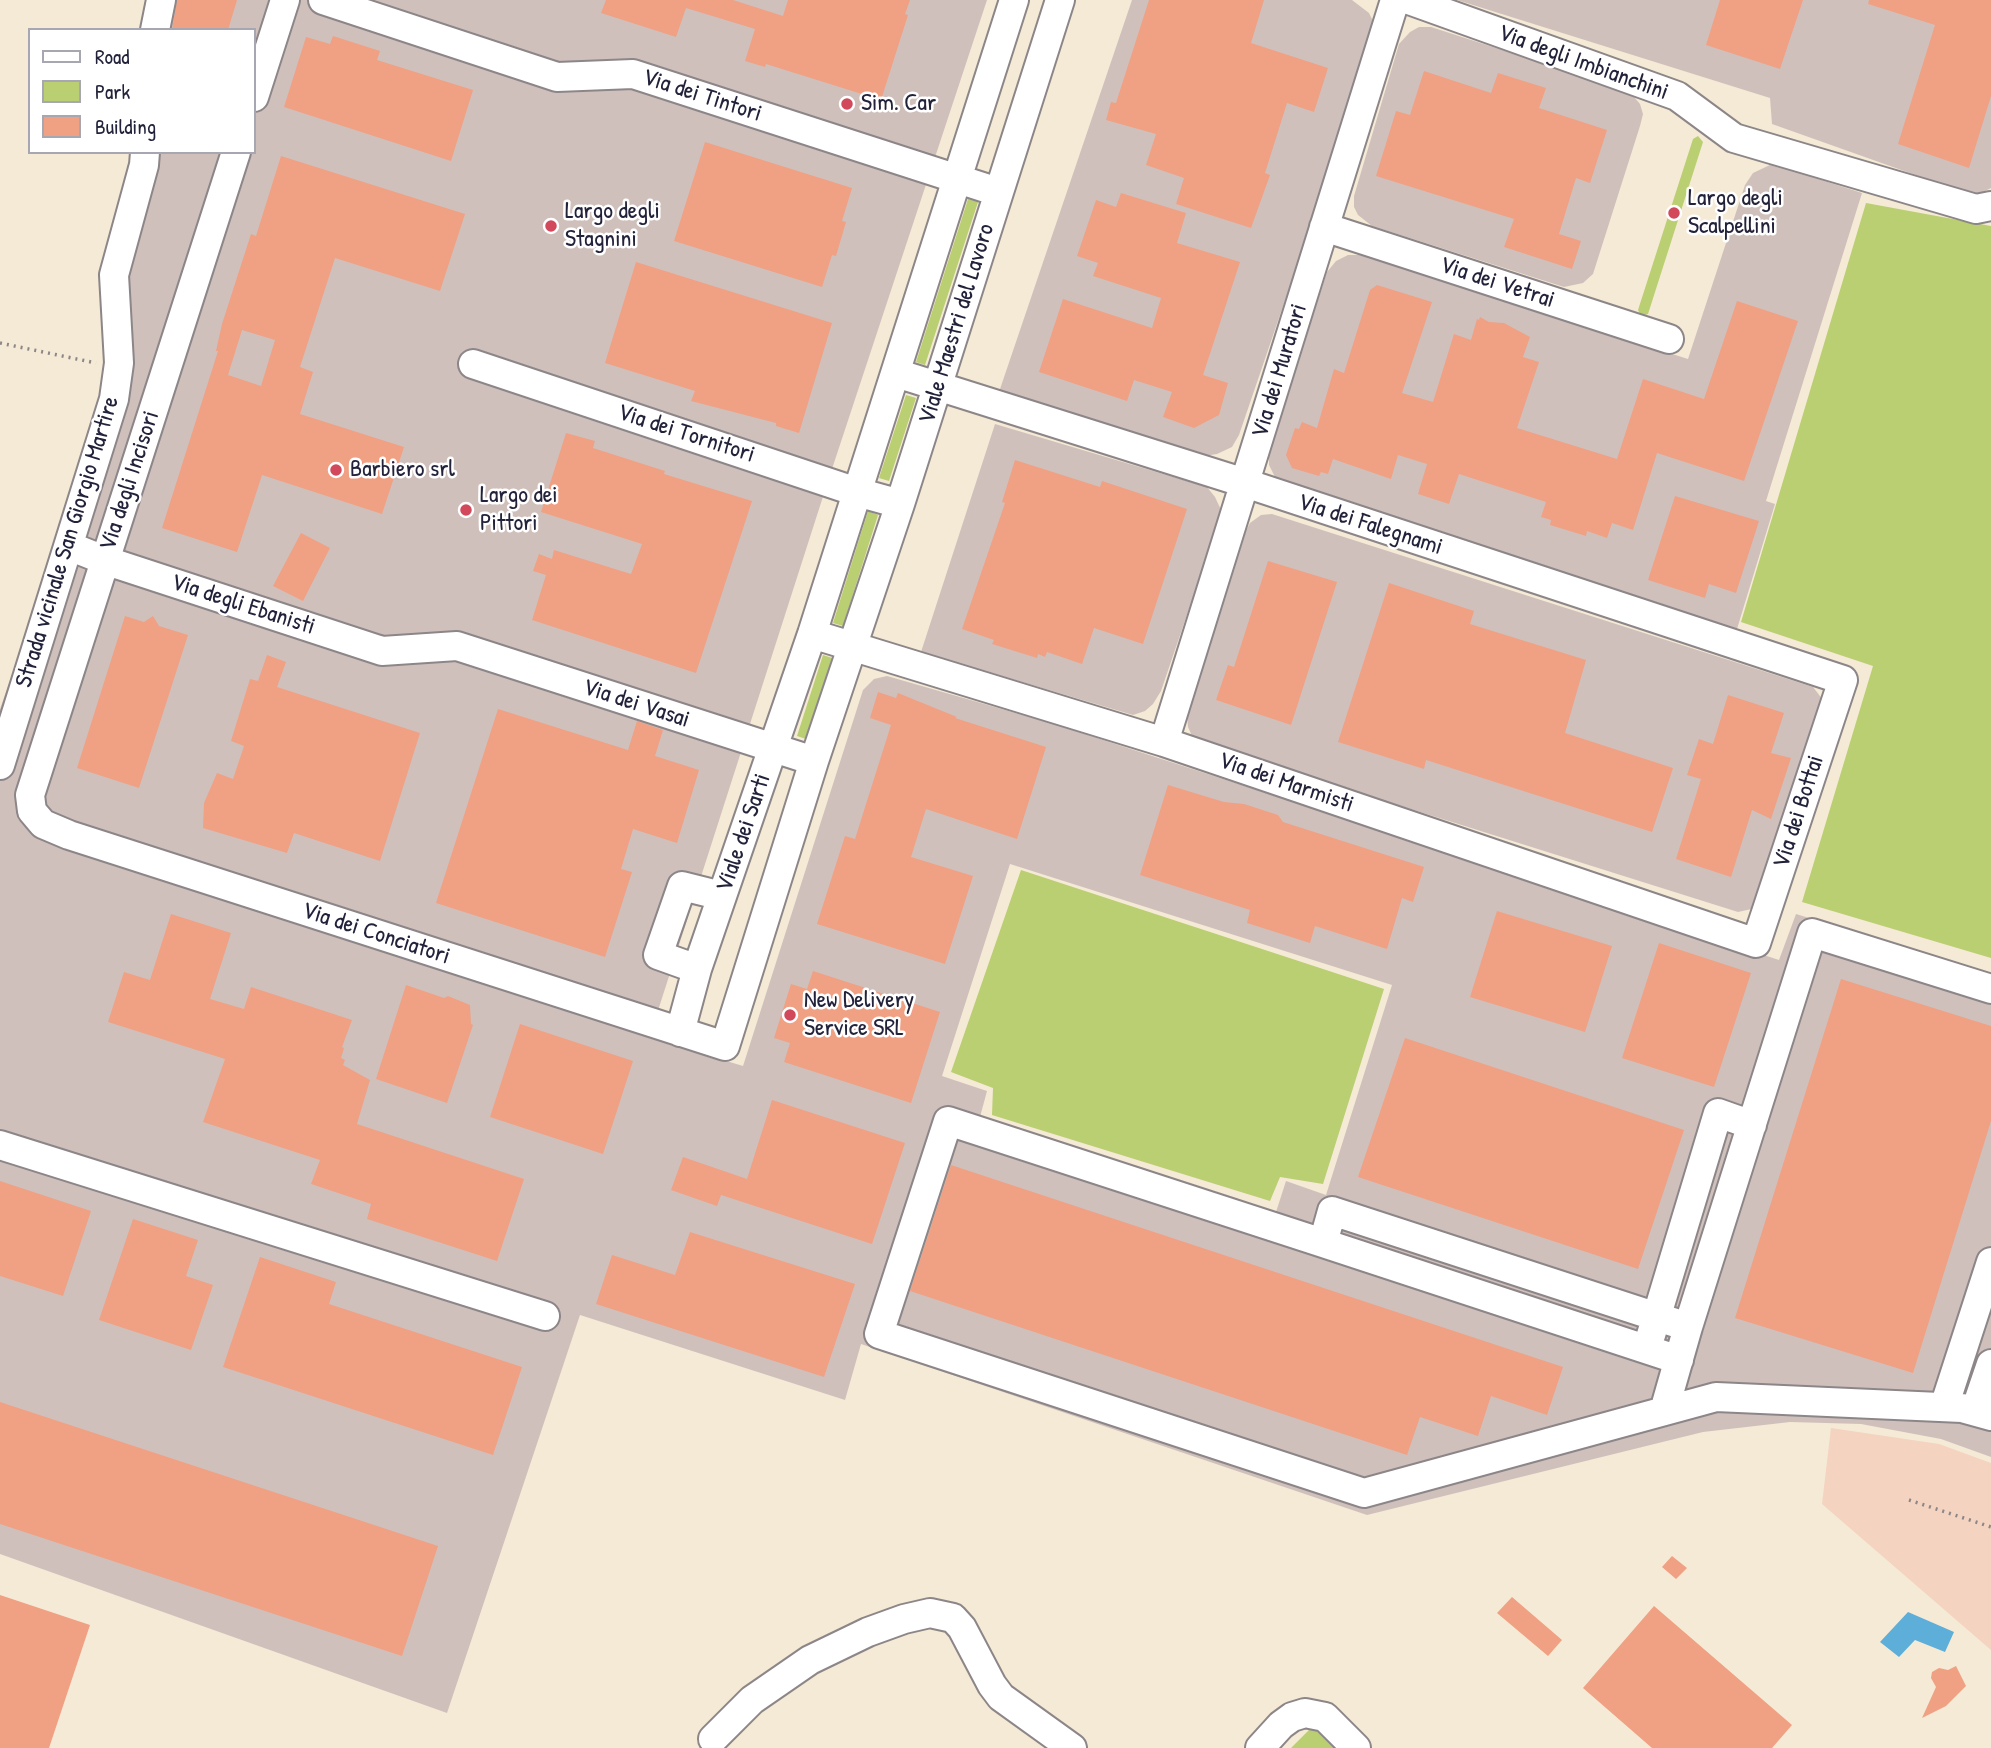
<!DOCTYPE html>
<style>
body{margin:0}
#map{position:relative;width:1991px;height:1748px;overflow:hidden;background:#f5ead5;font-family:"Patrick Hand",sans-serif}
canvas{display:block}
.legend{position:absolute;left:28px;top:28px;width:228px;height:126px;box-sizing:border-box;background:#fff;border:2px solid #a7a7b1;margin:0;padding:9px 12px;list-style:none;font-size:21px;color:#22223b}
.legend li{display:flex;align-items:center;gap:14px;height:35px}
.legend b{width:35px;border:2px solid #a7a7b1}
</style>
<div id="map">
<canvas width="1991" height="1748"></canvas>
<ul class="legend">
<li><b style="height:9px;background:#fff"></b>Road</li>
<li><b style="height:19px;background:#bace72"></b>Park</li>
<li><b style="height:19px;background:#f0a083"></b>Building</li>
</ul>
</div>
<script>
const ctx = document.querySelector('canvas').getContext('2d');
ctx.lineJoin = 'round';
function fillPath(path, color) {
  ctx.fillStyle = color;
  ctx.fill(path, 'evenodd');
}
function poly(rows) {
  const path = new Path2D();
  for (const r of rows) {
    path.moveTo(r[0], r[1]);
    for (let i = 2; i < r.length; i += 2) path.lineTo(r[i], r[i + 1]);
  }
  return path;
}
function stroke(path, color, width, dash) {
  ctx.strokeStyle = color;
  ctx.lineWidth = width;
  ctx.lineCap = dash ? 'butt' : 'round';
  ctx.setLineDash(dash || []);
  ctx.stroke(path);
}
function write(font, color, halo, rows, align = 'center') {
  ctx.font = font + ' "Patrick Hand",sans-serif';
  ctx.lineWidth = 5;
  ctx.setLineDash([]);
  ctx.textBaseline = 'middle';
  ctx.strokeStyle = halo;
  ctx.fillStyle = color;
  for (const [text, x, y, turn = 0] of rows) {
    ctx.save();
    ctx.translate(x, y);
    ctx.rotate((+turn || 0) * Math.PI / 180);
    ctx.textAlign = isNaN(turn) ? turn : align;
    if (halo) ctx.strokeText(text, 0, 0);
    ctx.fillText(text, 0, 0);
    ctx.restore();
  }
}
const built = poly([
 [1831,1428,1939,1444,1991,1463,1991,1650,1822,1504]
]);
const industrial = poly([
 [150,0,987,0,828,481,654,1023,647,1037,743,1066,863,690,874,679,887,676,1054,724,1779,960,1796,914,1991,974,1991,1457,1941,1439,1861,1424,1790,1422,1703,1432,1367,1515,861,1344,845,1400,580,1315,447,1713,0,1554,0,709,58,544,100,402,105,375,103,270,134,152,254,152,254,30,143,30],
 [1010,864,1392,985,1326,1195,1286,1181,1276,1212,980,1117,987,1091,942,1076],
 [1132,0,1352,0,1369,13,1375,25,1338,145,1239,435,1232,447,1217,454,1204,456,999,392],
 [1457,0,1991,0,1991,188,1979,194,1966,193,1772,124,1770,98],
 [1419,27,1431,27,1629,91,1640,104,1643,114,1640,126,1593,274,1583,283,1564,287,1372,226,1358,215,1354,207,1354,196,1399,44,1410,32],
 [1772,164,1862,193,1766,501,1775,504,1737,629,1287,486,1275,477,1269,465,1269,452,1327,272,1336,261,1348,255,1360,255,1688,359,1745,185,1753,173],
 [995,424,1207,487,1215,497,1222,512,1161,691,1153,704,1145,711,1133,715,921,652],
 [1272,514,1813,687,1823,700,1756,908,1738,912,1201,743,1192,736,1188,727,1187,715,1246,531,1250,523,1261,515]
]);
const green = poly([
 [1698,136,1703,142,1648,314,1641,316,1638,310,1693,139],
 [968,199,978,202,925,365,916,362],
 [1866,203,1991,226,1991,958,1802,902,1873,666,1741,622],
 [906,395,916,398,889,481,879,478],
 [868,511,878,515,843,626,833,623],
 [823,655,832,658,806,739,797,736],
 [1021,870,1384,989,1323,1184,1280,1177,1270,1201,992,1115,993,1088,951,1072],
 [1314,1725,1337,1748,1291,1748]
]);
const water = poly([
 [1908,1612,1954,1632,1945,1652,1915,1640,1899,1657,1880,1642]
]);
const building = poly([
 [177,0,237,0,228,30,172,30],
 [606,0,733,0,783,16,788,0,910,0,905,14,908,15,881,100,766,64,765,67,745,61,755,29,686,8,676,37,601,13],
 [1149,0,1264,0,1251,43,1328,68,1314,112,1287,103,1265,173,1270,175,1251,228,1176,204,1184,178,1146,165,1156,134,1106,120,1111,102,1116,103],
 [1720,0,1803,0,1780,69,1706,45],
 [1869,0,1991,0,1991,96,1969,168,1898,144,1935,25,1868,4],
 [333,36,380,51,377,60,473,90,451,161,284,107,306,37,330,44],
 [1424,71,1491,93,1498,73,1546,88,1539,108,1607,130,1590,183,1576,178,1559,234,1581,241,1572,269,1504,247,1514,219,1376,176,1396,111,1410,115],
 [705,142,852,188,842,221,846,222,836,256,832,255,822,287,674,241],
 [281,156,465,214,440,291,335,258,300,367,313,372,300,414,404,447,382,514,262,475,237,552,162,528,218,351,216,351,222,324,251,234,256,236],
 [242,330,275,340,261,386,228,375],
 [1121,193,1186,213,1177,243,1240,262,1203,375,1228,383,1219,415,1194,428,1163,417,1172,392,1134,380,1127,401,1039,372,1063,299,1152,328,1161,298,1093,276,1098,263,1077,256,1096,200,1116,207],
 [636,262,832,323,799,433,776,426,776,423,691,401,695,391,605,363],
 [1377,285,1432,302,1402,393,1433,402,1454,334,1471,340,1477,319,1479,320,1480,317,1489,322,1504,323,1530,337,1523,357,1539,362,1517,428,1617,459,1643,379,1704,399,1737,301,1798,321,1744,481,1657,453,1633,530,1612,523,1607,538,1587,531,1586,536,1550,525,1551,520,1541,517,1546,502,1459,474,1449,504,1418,494,1427,464,1398,455,1391,479,1333,459,1328,474,1321,472,1319,476,1292,468,1286,455,1295,428,1299,429,1302,422,1317,428,1334,369,1344,373,1370,290],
 [566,433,595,441,593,448,665,471,664,474,752,501,696,673,532,620,546,575,533,571,539,554,552,559,554,550,631,574,642,544,541,512],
 [1015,460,1100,487,1102,481,1187,509,1143,644,1094,628,1082,664,1047,652,1045,657,1038,654,1037,658,992,644,994,640,962,629,1005,503,1002,502],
 [1675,496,1759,521,1736,593,1709,584,1705,598,1648,580],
 [301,533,330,548,303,601,273,586],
 [1268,561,1337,582,1291,725,1216,700,1228,665,1234,667],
 [1389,583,1474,611,1470,624,1586,660,1565,733,1673,768,1652,832,1426,760,1424,769,1338,742],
 [125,616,144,622,153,616,159,626,188,635,139,788,77,768],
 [267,655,286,662,277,687,420,733,380,861,294,833,287,853,203,828,204,803,217,773,233,779,244,746,231,741,250,679,258,681],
 [878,692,896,698,898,693,957,717,955,718,1046,747,1017,839,926,809,911,857,973,876,945,964,817,924,845,836,855,839,891,725,870,718],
 [1728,695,1784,713,1771,753,1791,758,1771,819,1752,810,1731,877,1676,859,1701,779,1687,775,1699,739,1713,744],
 [498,709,628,750,637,721,663,730,655,756,699,770,677,843,633,829,621,869,632,872,605,957,436,903],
 [1168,785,1224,802,1244,804,1278,815,1283,822,1424,867,1413,902,1402,898,1387,949,1315,926,1310,943,1247,923,1250,910,1140,875],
 [1497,911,1612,946,1585,1032,1470,997],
 [171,914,231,933,210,999,244,1009,251,987,352,1020,342,1047,344,1048,341,1058,345,1060,343,1065,370,1080,357,1124,524,1179,497,1261,367,1219,371,1204,311,1184,320,1160,203,1122,225,1059,108,1022,124,972,150,980],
 [1659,943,1751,973,1714,1087,1622,1058],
 [813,971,940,1012,911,1103,784,1062,790,1043,774,1038,791,984,807,989],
 [1841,979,1991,1026,1991,1121,1913,1373,1735,1318],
 [406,985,444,998,448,996,470,1005,471,1024,473,1025,447,1103,376,1079],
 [520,1024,633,1061,603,1154,490,1117],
 [1405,1038,1684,1130,1638,1269,1358,1177],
 [772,1100,905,1143,872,1244,721,1195,717,1206,671,1190,683,1157,747,1179],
 [951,1165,1563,1367,1547,1415,1491,1396,1478,1436,1420,1417,1407,1455,910,1291],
 [0,1181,91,1211,63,1296,0,1276],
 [133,1219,198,1240,186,1276,213,1285,191,1350,99,1320],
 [690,1232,855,1284,824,1377,596,1304,612,1255,675,1275],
 [260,1257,336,1282,329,1304,522,1367,493,1455,223,1367],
 [0,1402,438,1546,402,1656,0,1524],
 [1672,1556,1687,1568,1676,1579,1662,1567],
 [0,1595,90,1625,49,1748,0,1748],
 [1512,1597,1562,1640,1548,1656,1497,1613],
 [1654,1606,1792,1725,1772,1748,1652,1748,1583,1688],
 [1956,1666,1966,1686,1946,1706,1922,1718,1936,1687,1931,1678,1932,1672,1939,1668,1948,1670]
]);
const path = poly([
 [0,343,96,363],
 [1909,1500,1991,1527]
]);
const minor = poly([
 [323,0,557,77,633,74,998,192],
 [1409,0,1677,96,1734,138,1976,209,1991,206],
 [155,30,161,0],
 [254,97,285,0],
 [236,152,30,795,32,811,43,824,69,835,725,1046,814,761,900,504,1060,0],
 [1324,227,1669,339],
 [473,364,857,492,900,504],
 [69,546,104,560,382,651,457,646,814,761],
 [812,634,1164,742,1756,943,1843,680,1245,483,896,373],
 [1164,742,1395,0],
 [0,765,114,399,119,363,114,275,144,165,145,152],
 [697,969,658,955,682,886,722,896],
 [680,1032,697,969,812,634,1014,0],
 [0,1145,545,1316],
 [1323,1243,948,1121,879,1334,1364,1493,1716,1397,1962,1408,1991,1416],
 [1651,1335,1718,1113,1752,1125],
 [1679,1360,1323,1243,1332,1211,1688,1327],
 [1944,1407,1991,1262],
 [1664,1411,1688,1327,1812,933,1991,989],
 [1975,1411,1991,1364],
 [713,1739,752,1700,810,1660,868,1632,904,1619,930,1613,953,1618,962,1628,992,1685,1001,1697,1072,1748],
 [1260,1748,1281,1725,1292,1717,1305,1713,1325,1717,1356,1748]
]);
const markers = [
 [847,104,7,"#d1495b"],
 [1674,213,7,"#d1495b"],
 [551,226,7,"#d1495b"],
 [336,470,7,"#d1495b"],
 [466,510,7,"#d1495b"],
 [790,1015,7,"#d1495b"]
];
const streetNames = [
 ["Via degli Imbianchini",1583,63,20],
 ["Via dei Tintori",702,96,18],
 ["Via dei Vetrai",1497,283,18],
 ["Viale Maestri del Lavoro",957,324,-73],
 ["Via dei Muratori",1280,371,-73],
 ["Via dei Tornitori",686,434,18],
 ["Via degli Incisori",130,481,-72],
 ["Via dei Falegnami",1370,525,18],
 ["Strada vicinale San Giorgio Martire",68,542,-73],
 ["Via degli Ebanisti",243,605,18],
 ["Via dei Vasai",636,704,18],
 ["Via dei Marmisti",1286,783,19],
 ["Via dei Bottai",1799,812,-72],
 ["Viale dei Sarti",744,833,-71],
 ["Via dei Conciatori",376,934,18]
];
const poiNames = [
 ["Sim. Car",861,104],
 ["Largo degli",1688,199],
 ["Scalpellini",1688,227],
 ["Largo degli",565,212],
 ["Stagnini",565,240],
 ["Barbiero srl",350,470],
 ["Largo dei",480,496],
 ["Pittori",480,524],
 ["New Delivery",804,1001],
 ["Service SRL",804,1029]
];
fillPath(built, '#f4d3c0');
fillPath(industrial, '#d0c0bc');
fillPath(green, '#bace72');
fillPath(water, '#5daed8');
fillPath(building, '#f0a083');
stroke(minor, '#8c8688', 32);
stroke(path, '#8c8688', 3.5, [2, 5]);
stroke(minor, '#fff', 28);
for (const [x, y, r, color] of markers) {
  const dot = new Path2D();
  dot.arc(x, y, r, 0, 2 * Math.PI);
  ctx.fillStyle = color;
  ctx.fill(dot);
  stroke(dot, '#fff', 2.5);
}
write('24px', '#22223b', '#fff', streetNames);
write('24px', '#22223b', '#fff', poiNames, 'left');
</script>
